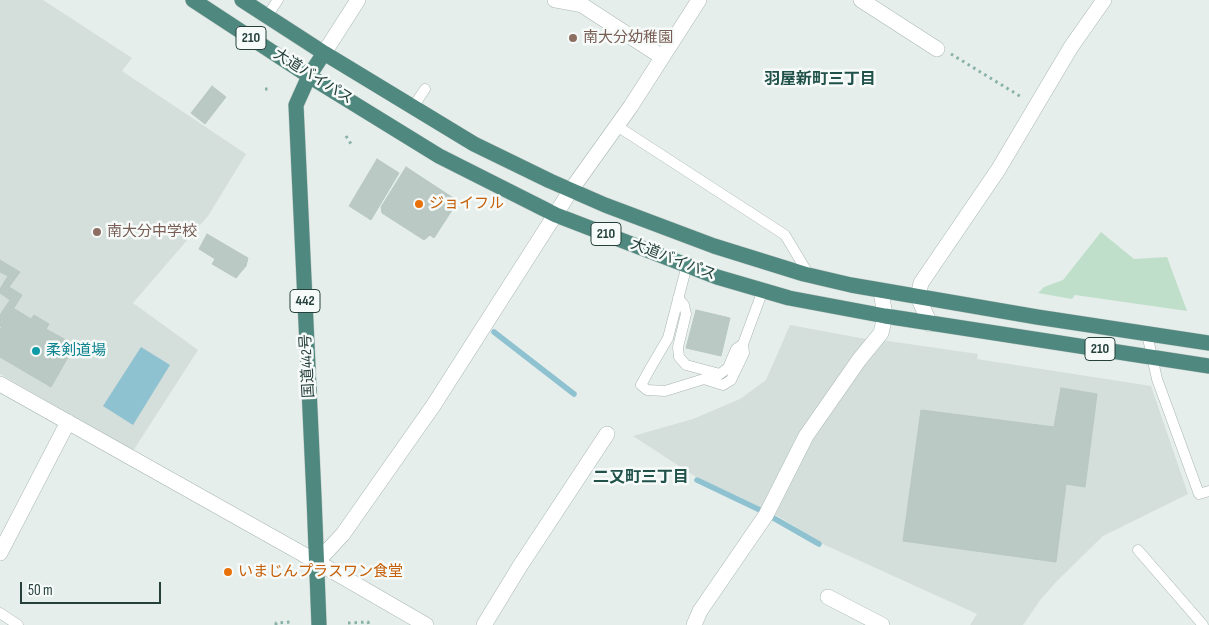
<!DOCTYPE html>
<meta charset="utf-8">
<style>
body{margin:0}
#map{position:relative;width:1209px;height:625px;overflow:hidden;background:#e6eeeb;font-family:"Sofia Sans Condensed",sans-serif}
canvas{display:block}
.scale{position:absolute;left:20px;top:582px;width:141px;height:22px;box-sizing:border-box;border:2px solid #25403b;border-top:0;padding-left:6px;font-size:15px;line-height:18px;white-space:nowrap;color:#25403b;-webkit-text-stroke:4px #f6faf9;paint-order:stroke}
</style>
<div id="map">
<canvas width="1209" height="625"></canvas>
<div class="scale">50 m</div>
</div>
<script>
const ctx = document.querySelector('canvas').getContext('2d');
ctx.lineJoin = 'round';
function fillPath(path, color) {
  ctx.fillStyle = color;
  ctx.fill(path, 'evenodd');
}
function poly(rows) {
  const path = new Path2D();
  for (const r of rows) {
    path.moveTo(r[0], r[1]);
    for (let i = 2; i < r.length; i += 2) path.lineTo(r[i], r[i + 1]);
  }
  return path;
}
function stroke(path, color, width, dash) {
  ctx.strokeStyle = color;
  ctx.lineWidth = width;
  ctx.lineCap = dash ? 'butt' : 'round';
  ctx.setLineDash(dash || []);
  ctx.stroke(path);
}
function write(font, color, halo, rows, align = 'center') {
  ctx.font = font + ' "Sofia Sans Condensed","Noto Sans JP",sans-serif';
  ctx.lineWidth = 5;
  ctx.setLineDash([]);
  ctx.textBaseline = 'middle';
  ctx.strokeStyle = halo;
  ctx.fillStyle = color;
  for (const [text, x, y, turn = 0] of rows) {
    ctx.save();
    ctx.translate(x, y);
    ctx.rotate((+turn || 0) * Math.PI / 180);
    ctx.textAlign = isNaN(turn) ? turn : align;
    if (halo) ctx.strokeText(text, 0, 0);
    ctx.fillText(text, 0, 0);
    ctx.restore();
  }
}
const built = poly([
 [0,0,43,0,132,58,122,71,246,154,208,216,133,303,198,350,133,451,0,374],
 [790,325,871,340,764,509,696,477,633,436,693,419,740,399,766,380],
 [881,340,978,354,977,359,1151,386,1188,494,1103,536,1057,581,1041,599,1023,625,970,625,977,614,825,545,771,512,809,438]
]);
const green = poly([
 [1101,232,1134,259,1167,257,1187,311,1075,295,1072,299,1038,293,1044,287,1063,280]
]);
const water = poly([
 [141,347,170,365,133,425,103,406]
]);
const stream = poly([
 [494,332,574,394],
 [697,480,762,511],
 [770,516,819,544]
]);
const building = poly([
 [212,86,226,97,205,124,191,113,212,86],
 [377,159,399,173,371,220,349,206,377,159],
 [406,167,458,201,434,238,430,235,424,240,382,213,381,207,406,167],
 [207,234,248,258,246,266,236,278,212,264,215,259,199,249,207,234],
 [0,260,20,272,9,287,22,295,2,327,0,326,0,315,10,300,0,293,0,289,8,276,0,272,0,260],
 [13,308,31,319,34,315,49,324,46,329,75,345,51,387,0,357,0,330,13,308],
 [696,310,730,318,721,356,686,348,696,310],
 [1061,388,1097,394,1085,487,1066,484,1056,562,903,541,921,410,1054,427,1061,388]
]);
const path = poly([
 [951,54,1023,98],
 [265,89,270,89],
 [346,136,351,144],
 [348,623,368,622,369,625],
 [276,625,276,623,291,622]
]);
const service = poly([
 [267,16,278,0],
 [413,107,425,89],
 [617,126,785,235,809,275],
 [687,265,668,338,651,367,641,385,647,390,665,391,704,379,723,385,731,380,744,353,743,344,763,290],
 [678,298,684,305,686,314,678,347,679,357,686,365,720,374,728,368,736,349,743,344],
 [1147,334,1157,379,1199,494,1209,491],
 [1138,550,1203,625],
 [0,613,18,625]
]);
const minor = poly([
 [555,0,582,5,662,57],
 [861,0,937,49],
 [930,324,918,297,921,283,998,170,1071,47,1104,0],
 [0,384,317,562,343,534,433,406,571,190,631,106,699,0],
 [0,553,68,422],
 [828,597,882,625],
 [484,625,520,566,607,434],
 [694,625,700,611,766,515,806,436,859,360,881,333,885,316,881,291]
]);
const tertiary = poly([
 [324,53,358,0],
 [317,562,426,625]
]);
const trunk = poly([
 [193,0,309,76,439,156,556,215,717,277,789,298,885,316,1209,366],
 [242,0,324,53,474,144,550,181,605,205,714,246,804,274,851,285,1037,317,1209,343],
 [319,625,314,497,296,105,309,76,324,53]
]);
const markers = [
 [573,38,5,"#8d6e63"],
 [419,204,5,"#e8710a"],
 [97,232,5,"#8d6e63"],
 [36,351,5,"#0f9aa8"],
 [228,572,5,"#e8710a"]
];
const shields = [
 [251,38,30],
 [606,234,30],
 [305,301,30],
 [1100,349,30]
];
const shieldNames = [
 ["210",251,38],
 ["210",606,234],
 ["442",305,301],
 ["210",1100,349]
];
const educationNames = [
 ["南大分幼稚園",583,38],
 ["南大分中学校",107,232]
];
const streetNames = [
 ["大道バイパス",313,77,32],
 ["大道バイパス",673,260,21],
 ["国道442号",308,366,-93]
];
const foodNames = [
 ["ジョイフル",429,204],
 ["いまじんプラスワン食堂",238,572]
];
const cultureNames = [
 ["柔剣道場",46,351]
];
const neighbourhoodNames = [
 ["羽屋新町三丁目",820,80],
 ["二又町三丁目",641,478]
];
fillPath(built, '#d4deda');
fillPath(green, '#bfdfca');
fillPath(water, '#8fc2d1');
stroke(stream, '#8fc2d1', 5.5);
fillPath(building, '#bbc9c4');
stroke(building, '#b8c8c2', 1);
stroke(service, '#a8b6b3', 11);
stroke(minor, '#a8b6b3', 16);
stroke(tertiary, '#a8b6b3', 16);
stroke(trunk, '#c2cac8', 16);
stroke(path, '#87b1a7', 3, [2.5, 4]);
stroke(service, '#fff', 10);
stroke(minor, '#fff', 15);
stroke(tertiary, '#fff', 15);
stroke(trunk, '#4e887e', 15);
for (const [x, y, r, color] of markers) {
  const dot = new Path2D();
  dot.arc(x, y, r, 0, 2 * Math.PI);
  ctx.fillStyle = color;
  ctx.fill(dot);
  stroke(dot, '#f6faf9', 2);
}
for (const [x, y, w] of shields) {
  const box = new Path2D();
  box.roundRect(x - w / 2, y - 11.5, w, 23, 4);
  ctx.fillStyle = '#f6faf9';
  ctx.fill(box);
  stroke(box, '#25403b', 1);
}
write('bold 14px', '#25403b', null, shieldNames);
write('15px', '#785e54', '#f6faf9', educationNames, 'left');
write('15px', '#25403b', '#f6faf9', streetNames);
write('15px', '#c56008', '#f6faf9', foodNames, 'left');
write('15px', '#0d838f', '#f6faf9', cultureNames, 'left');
write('bold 16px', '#20524a', '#f6faf9', neighbourhoodNames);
</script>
